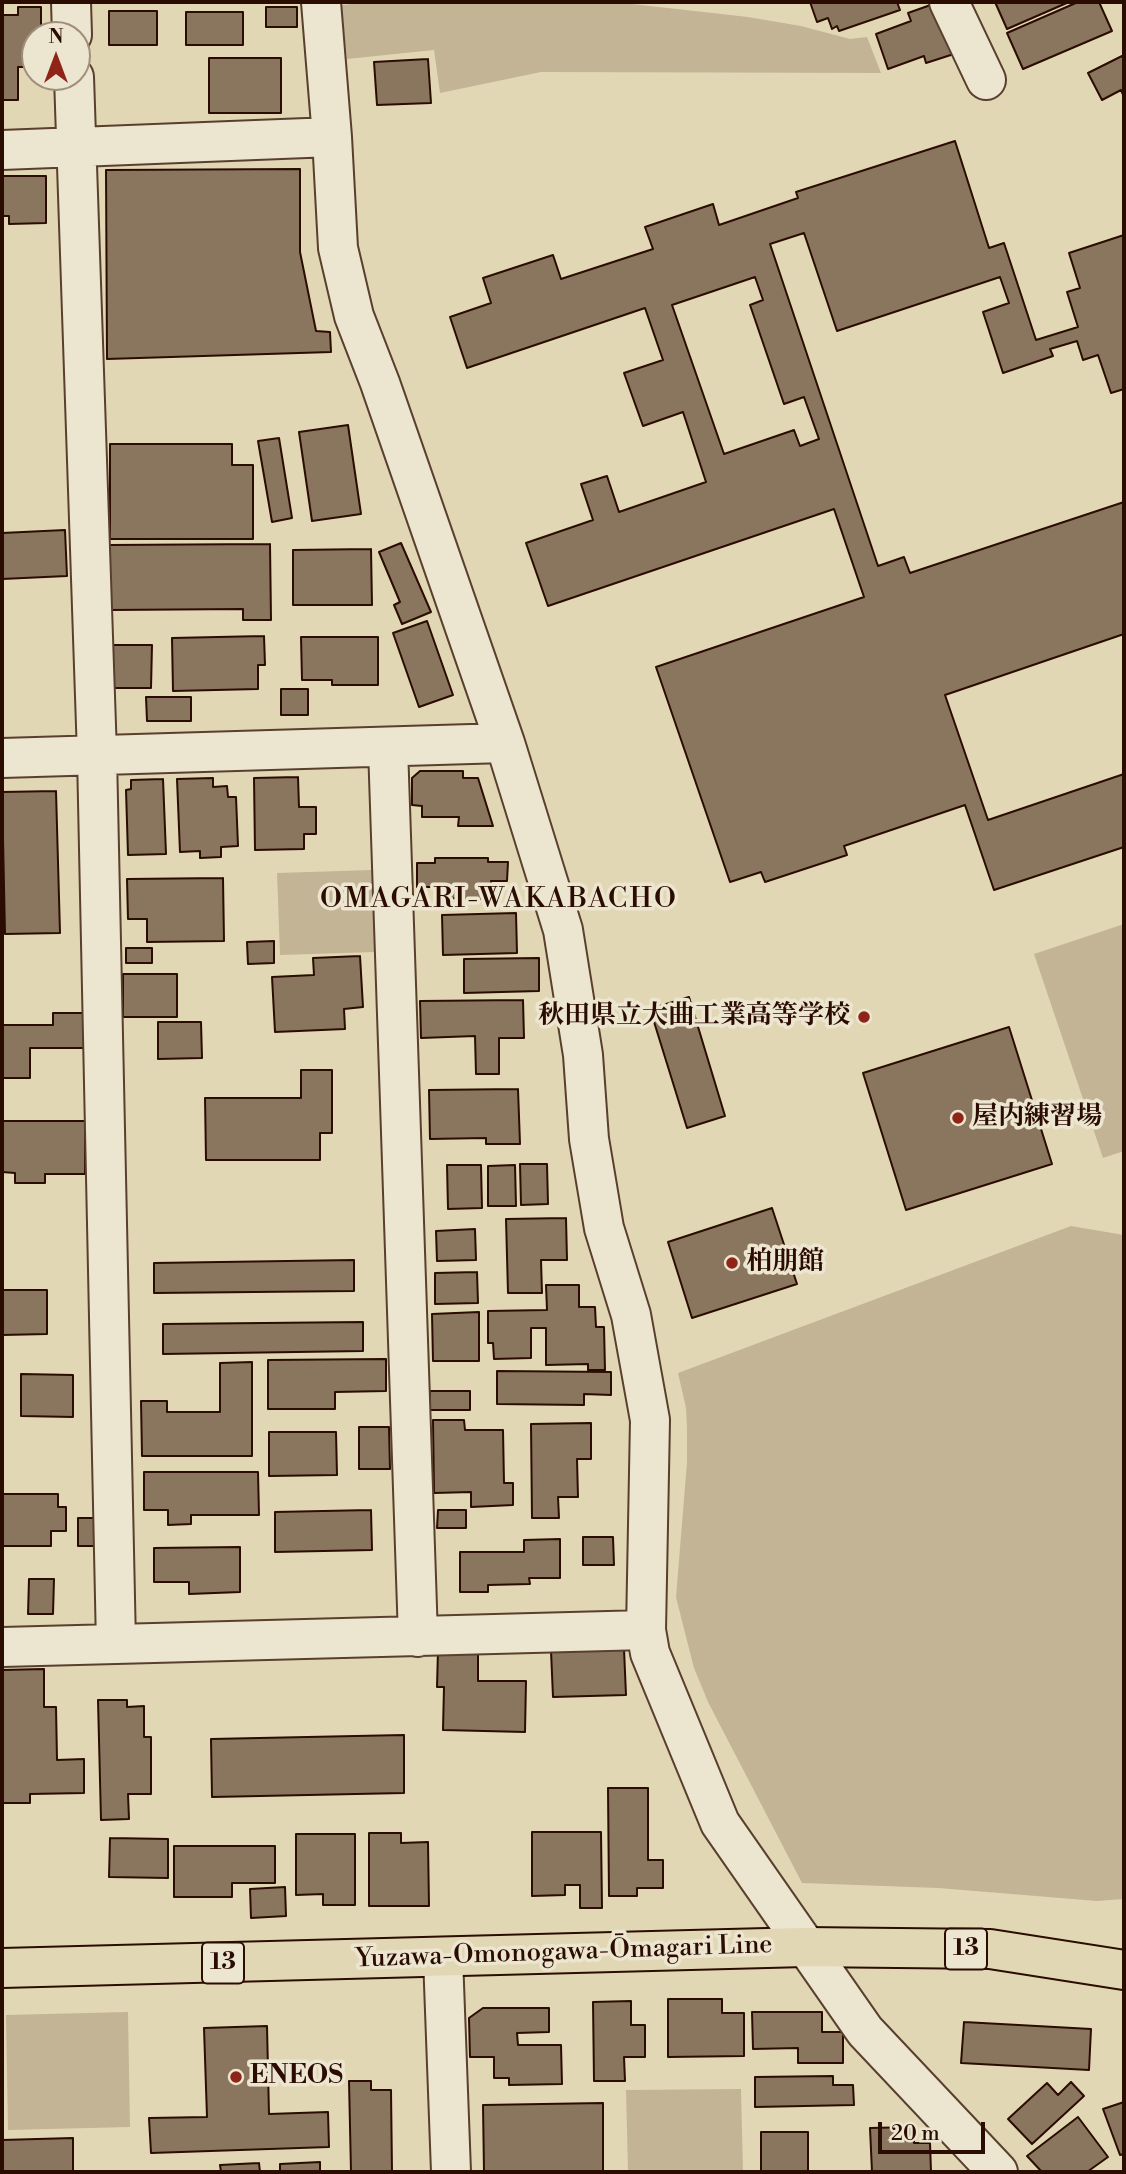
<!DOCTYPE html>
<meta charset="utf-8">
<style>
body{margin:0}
#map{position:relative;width:1126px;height:2174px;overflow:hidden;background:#e2d7b5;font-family:"Libre Bodoni",serif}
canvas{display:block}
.frame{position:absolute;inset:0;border:4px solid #2b0c00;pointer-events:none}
.north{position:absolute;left:21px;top:21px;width:70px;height:70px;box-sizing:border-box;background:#ece5cf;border:2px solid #9f8e7c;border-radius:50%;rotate:0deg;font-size:19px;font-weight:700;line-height:28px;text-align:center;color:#2b0c00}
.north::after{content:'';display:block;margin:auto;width:24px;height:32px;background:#8f2418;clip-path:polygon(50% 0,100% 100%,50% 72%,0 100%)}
.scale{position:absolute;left:878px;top:2122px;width:107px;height:32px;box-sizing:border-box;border:4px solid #2b0c00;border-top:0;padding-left:9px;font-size:21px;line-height:24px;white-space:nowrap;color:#2b0c00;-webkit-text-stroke:5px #ece5cf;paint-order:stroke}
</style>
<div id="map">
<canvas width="1126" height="2174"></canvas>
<div class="frame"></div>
<div class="north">N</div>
<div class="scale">20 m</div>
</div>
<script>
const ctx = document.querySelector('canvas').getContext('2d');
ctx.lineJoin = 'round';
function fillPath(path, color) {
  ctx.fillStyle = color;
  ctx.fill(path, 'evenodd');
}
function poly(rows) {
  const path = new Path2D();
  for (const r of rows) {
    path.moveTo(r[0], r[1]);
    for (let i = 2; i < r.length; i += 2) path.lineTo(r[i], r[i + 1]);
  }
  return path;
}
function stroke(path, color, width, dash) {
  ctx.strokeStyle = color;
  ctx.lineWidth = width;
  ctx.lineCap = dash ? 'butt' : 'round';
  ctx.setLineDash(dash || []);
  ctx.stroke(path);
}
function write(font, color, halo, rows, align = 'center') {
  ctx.font = font + ' "Libre Bodoni","Noto Serif JP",serif';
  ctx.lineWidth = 7;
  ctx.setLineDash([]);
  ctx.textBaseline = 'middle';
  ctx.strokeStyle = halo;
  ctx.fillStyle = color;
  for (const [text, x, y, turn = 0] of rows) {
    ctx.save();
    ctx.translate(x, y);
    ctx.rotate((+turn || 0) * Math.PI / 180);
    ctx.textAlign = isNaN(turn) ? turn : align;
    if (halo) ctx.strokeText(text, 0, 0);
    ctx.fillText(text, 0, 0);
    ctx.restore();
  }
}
const green = poly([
 [373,2,631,2,632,4,748,17,801,26,850,39,867,37,881,73,541,72,440,93,434,50,347,59,341,5],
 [372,870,375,952,280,955,277,873],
 [1124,924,1124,1151,1103,1158,1034,954],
 [1071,1226,1124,1235,1124,1899,1097,1901,938,1888,802,1883,708,1702,694,1668,683,1625,676,1597,687,1462,687,1428,686,1408,678,1373],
 [128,2012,130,2127,8,2130,6,2015],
 [741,2089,743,2172,628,2172,626,2090]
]);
const building = poly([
 [810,2,897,2,900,10,839,31,837,26,832,29,828,18,817,22,810,2],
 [939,2,957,53,926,63,924,56,888,69,876,34,911,21,908,13,939,2],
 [995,2,1069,2,1007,29,995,2],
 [1078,2,1099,2,1112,31,1023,69,1007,33,1078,2],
 [18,7,41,7,41,35,35,35,34,67,18,67,18,100,2,100,2,15,18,15,18,7],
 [266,7,297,7,297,27,266,27,266,7],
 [109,11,157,11,157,45,109,45,109,11],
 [186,12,243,12,243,45,186,45,186,12],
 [1122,56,1124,60,1124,97,1121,90,1102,100,1088,73,1122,56],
 [209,58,281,58,281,113,209,113,209,58],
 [428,59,431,103,377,105,374,62,428,59],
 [955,141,989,248,1004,243,1036,340,1078,327,1067,292,1080,288,1069,253,1124,235,1124,389,1111,393,1098,355,1083,360,1077,341,1050,349,1053,356,1003,373,983,312,1009,303,1000,277,837,331,804,233,770,244,878,566,904,557,910,573,1124,502,1124,634,945,695,988,820,1124,774,1124,847,994,890,965,805,844,846,847,855,765,882,761,872,730,882,656,667,864,597,834,509,548,606,526,543,593,520,581,484,607,476,619,512,706,482,683,412,643,426,624,373,663,360,645,308,467,368,450,317,491,303,483,278,553,255,561,279,653,249,645,227,713,204,719,225,798,198,796,192,955,141],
 [755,277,763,300,750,305,784,404,804,397,819,439,800,446,794,430,724,454,672,305,755,277],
 [300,169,300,252,316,331,330,332,331,352,107,359,106,170,300,169],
 [2,176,46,176,46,223,9,224,9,216,2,216,2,176],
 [348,425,361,514,312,521,299,432,348,425],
 [279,438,292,518,272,522,258,441,279,438],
 [110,444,232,444,232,465,253,465,253,539,110,539,110,444],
 [65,530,67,576,2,579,2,533,65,530],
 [401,543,431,612,402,624,394,605,400,602,379,552,401,543],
 [270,544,271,620,243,620,243,609,109,610,108,545,270,544],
 [371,549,372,605,293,605,293,550,371,549],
 [427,621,453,695,419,707,393,633,427,621],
 [264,636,265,665,258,665,258,689,173,691,172,638,264,636],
 [301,637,378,637,378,685,332,685,332,680,302,680,301,637],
 [112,645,152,645,151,688,112,688,112,645],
 [281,689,308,689,308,715,281,715,281,689],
 [146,697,191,697,191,721,147,721,146,697],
 [420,771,463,771,463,778,478,778,493,826,458,826,459,817,422,817,422,806,412,805,412,778,420,771],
 [298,777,299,807,316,807,316,834,304,834,304,849,255,850,254,778,298,777],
 [213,778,213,787,227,786,228,797,236,797,238,846,221,847,221,857,200,858,200,851,180,852,177,779,213,778],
 [163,779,166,854,128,855,126,790,131,789,131,780,163,779],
 [56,791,60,933,5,934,2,792,56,791],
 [435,858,488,858,488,862,508,862,507,881,491,881,491,899,437,898,437,887,417,887,417,863,435,863,435,858],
 [223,878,224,941,147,942,147,919,128,919,127,879,223,878],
 [516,913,517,953,443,955,442,915,516,913],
 [274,941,274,963,248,964,247,942,274,941],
 [126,948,152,948,152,963,126,963,126,948],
 [360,956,363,1007,344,1009,345,1029,275,1032,272,977,314,975,313,958,360,956],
 [539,958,539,991,464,993,464,959,539,958],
 [123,974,177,974,177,1017,123,1017,123,974],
 [689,997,725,1116,687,1128,650,1009,689,997],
 [523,1000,524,1038,499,1038,499,1074,476,1074,475,1036,421,1038,420,1001,523,1000],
 [53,1013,87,1013,86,1048,30,1048,30,1078,2,1078,2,1025,53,1025,53,1013],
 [158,1022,201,1022,202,1058,158,1059,158,1022],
 [1009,1027,1052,1164,906,1210,863,1073,1009,1027],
 [301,1070,332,1070,332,1133,320,1133,320,1160,206,1160,205,1098,301,1098,301,1070],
 [518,1089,520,1144,486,1144,486,1138,430,1139,429,1090,518,1089],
 [2,1121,85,1121,85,1174,45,1174,45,1183,15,1183,15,1173,2,1172,2,1121],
 [520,1164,547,1164,548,1204,521,1205,520,1164],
 [447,1165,481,1165,482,1208,448,1209,447,1165],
 [515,1165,516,1206,488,1206,488,1166,515,1165],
 [772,1208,797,1284,692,1318,668,1242,772,1208],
 [566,1218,567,1260,541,1260,542,1293,508,1293,506,1219,566,1218],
 [475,1229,476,1260,437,1261,436,1231,475,1229],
 [354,1260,354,1291,154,1293,154,1263,354,1260],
 [477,1272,478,1303,435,1304,435,1273,477,1272],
 [546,1285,579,1285,579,1307,595,1307,596,1327,604,1327,605,1370,588,1370,588,1364,546,1365,546,1328,531,1328,531,1358,494,1359,493,1343,488,1343,488,1311,547,1310,546,1285],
 [2,1290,47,1290,47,1334,2,1335,2,1290],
 [479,1312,479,1361,433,1361,432,1314,479,1312],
 [363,1322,363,1351,163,1354,163,1324,363,1322],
 [386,1359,386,1391,335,1392,335,1409,268,1409,268,1360,386,1359],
 [252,1362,252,1456,142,1456,141,1401,167,1401,167,1412,220,1412,220,1363,252,1362],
 [497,1371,611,1372,611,1395,584,1394,584,1405,497,1404,497,1371],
 [21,1374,73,1375,73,1417,21,1416,21,1374],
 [430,1391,470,1391,470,1410,430,1410,430,1391],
 [433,1420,464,1420,465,1430,503,1430,504,1483,513,1483,513,1505,471,1507,471,1492,434,1493,433,1420],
 [591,1423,591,1459,577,1459,578,1497,558,1497,559,1518,532,1518,531,1424,591,1423],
 [359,1427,389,1427,390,1469,359,1469,359,1427],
 [269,1432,336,1432,337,1475,269,1476,269,1432],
 [144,1472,258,1472,259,1515,191,1515,191,1524,168,1525,168,1510,144,1510,144,1472],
 [2,1494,58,1494,58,1507,66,1507,66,1531,51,1531,51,1546,2,1546,2,1494],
 [371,1510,372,1550,275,1552,275,1512,371,1510],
 [438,1510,466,1510,466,1528,437,1528,438,1510],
 [78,1518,103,1518,103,1546,78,1546,78,1518],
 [583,1537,613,1537,614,1565,583,1565,583,1537],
 [560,1539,560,1578,529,1578,530,1584,488,1585,488,1592,460,1592,460,1552,524,1552,524,1540,560,1539],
 [240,1547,240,1592,189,1594,189,1582,154,1582,154,1548,240,1547],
 [29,1579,54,1579,53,1614,28,1614,29,1579],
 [624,1649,626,1695,553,1697,551,1651,624,1649],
 [438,1650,478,1650,478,1681,526,1681,525,1732,443,1730,444,1687,437,1687,438,1650],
 [44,1669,44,1707,56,1707,57,1760,84,1759,84,1793,30,1794,30,1803,2,1803,2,1670,44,1669],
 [98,1700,127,1700,127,1707,144,1706,144,1737,151,1737,151,1794,128,1794,129,1819,101,1820,98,1700],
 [404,1735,404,1793,212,1797,211,1739,404,1735],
 [608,1788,648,1788,648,1860,663,1860,663,1888,637,1888,637,1896,609,1896,608,1788],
 [532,1832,601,1832,602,1908,580,1908,580,1885,565,1885,565,1895,532,1896,532,1832],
 [369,1833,401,1833,401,1843,428,1842,429,1906,369,1906,369,1833],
 [296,1834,355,1834,355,1905,323,1905,323,1894,296,1895,296,1834],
 [110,1838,168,1839,168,1878,109,1877,110,1838],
 [174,1846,275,1846,275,1883,232,1883,232,1897,174,1897,174,1846],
 [285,1887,286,1916,251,1918,250,1889,285,1887],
 [668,1999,722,1999,722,2013,744,2013,744,2056,668,2057,668,1999],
 [631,2001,631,2025,645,2025,645,2057,624,2057,625,2081,594,2081,593,2002,631,2001],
 [483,2008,549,2008,549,2032,517,2033,518,2045,561,2045,562,2084,509,2085,509,2078,494,2078,494,2057,470,2057,469,2018,483,2008],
 [752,2012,822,2012,822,2032,843,2032,843,2063,798,2063,798,2048,753,2049,752,2012],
 [964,2022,1091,2029,1089,2070,961,2063,964,2022],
 [267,2026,269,2114,328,2112,329,2147,151,2153,149,2118,207,2117,204,2028,267,2026],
 [833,2076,833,2085,853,2085,854,2105,755,2107,755,2077,833,2076],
 [349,2081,371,2081,371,2090,391,2090,392,2172,351,2172,349,2081],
 [1071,2082,1084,2096,1032,2144,1008,2119,1047,2083,1058,2095,1071,2082],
 [1124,2102,1124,2154,1120,2155,1103,2109,1124,2102],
 [603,2103,603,2172,484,2172,483,2105,603,2103],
 [1078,2117,1108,2157,1087,2172,1042,2172,1027,2156,1078,2117],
 [914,2127,914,2143,930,2143,931,2172,872,2172,870,2128,914,2127],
 [761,2132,808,2132,808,2172,761,2172,761,2132],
 [73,2138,73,2172,2,2172,2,2140,73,2138],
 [320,2162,320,2172,280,2172,280,2164,320,2162],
 [259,2163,260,2172,221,2172,220,2165,259,2163]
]);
const minor = poly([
 [71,2,72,35],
 [321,2,332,137,338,248,354,316,380,383,505,743,563,930,583,1055,589,1139,604,1228,631,1315,650,1420,646,1630,650,1653,720,1823,865,2031,998,2172],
 [949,2,986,80],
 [74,77,97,755,116,1644],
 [2,150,332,137],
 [388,747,418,1637],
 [2,758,505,743],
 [2,1647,646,1630],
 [443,1957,451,2172]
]);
const major = poly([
 [2,1968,805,1947,990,1949,1124,1970]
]);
const markers = [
 [864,1017,7,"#8f2418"],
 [958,1118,7,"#8f2418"],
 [732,1263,7,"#8f2418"],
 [236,2077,7,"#8f2418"]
];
const shields = [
 [966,1949,42],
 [223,1963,42]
];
const shieldNames = [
 ["13",966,1949],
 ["13",223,1963]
];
const poiNames = [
 ["秋田県立大曲工業高等学校",850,1017,"right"],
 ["屋内練習場",972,1118],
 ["柏朋館",746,1263],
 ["ENEOS",250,2077]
];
const streetNames = [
 ["Yuzawa-Omonogawa-Ōmagari Line",564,1953,-2]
];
const neighbourhoodNames = [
 ["OMAGARI-WAKABACHO",499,900]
];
fillPath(green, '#c3b496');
fillPath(building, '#8a765e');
stroke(building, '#2b0c00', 2);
stroke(minor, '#593f2d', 42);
stroke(major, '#2b0c00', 42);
stroke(minor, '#ece5cf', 38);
stroke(major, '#e2d7b5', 38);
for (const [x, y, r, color] of markers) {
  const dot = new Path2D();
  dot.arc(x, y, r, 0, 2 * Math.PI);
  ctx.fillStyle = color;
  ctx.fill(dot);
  stroke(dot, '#ece5cf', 2.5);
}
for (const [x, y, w] of shields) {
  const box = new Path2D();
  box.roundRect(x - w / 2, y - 20.5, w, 41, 5);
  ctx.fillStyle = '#ece5cf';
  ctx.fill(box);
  stroke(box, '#2b0c00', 2);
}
write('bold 24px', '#2b0c00', null, shieldNames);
write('bold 26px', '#2b0c00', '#ece5cf', poiNames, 'left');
write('26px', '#2b0c00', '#ece5cf', streetNames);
ctx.letterSpacing = '2px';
write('28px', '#2b0c00', '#ece5cf', neighbourhoodNames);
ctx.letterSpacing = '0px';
</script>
